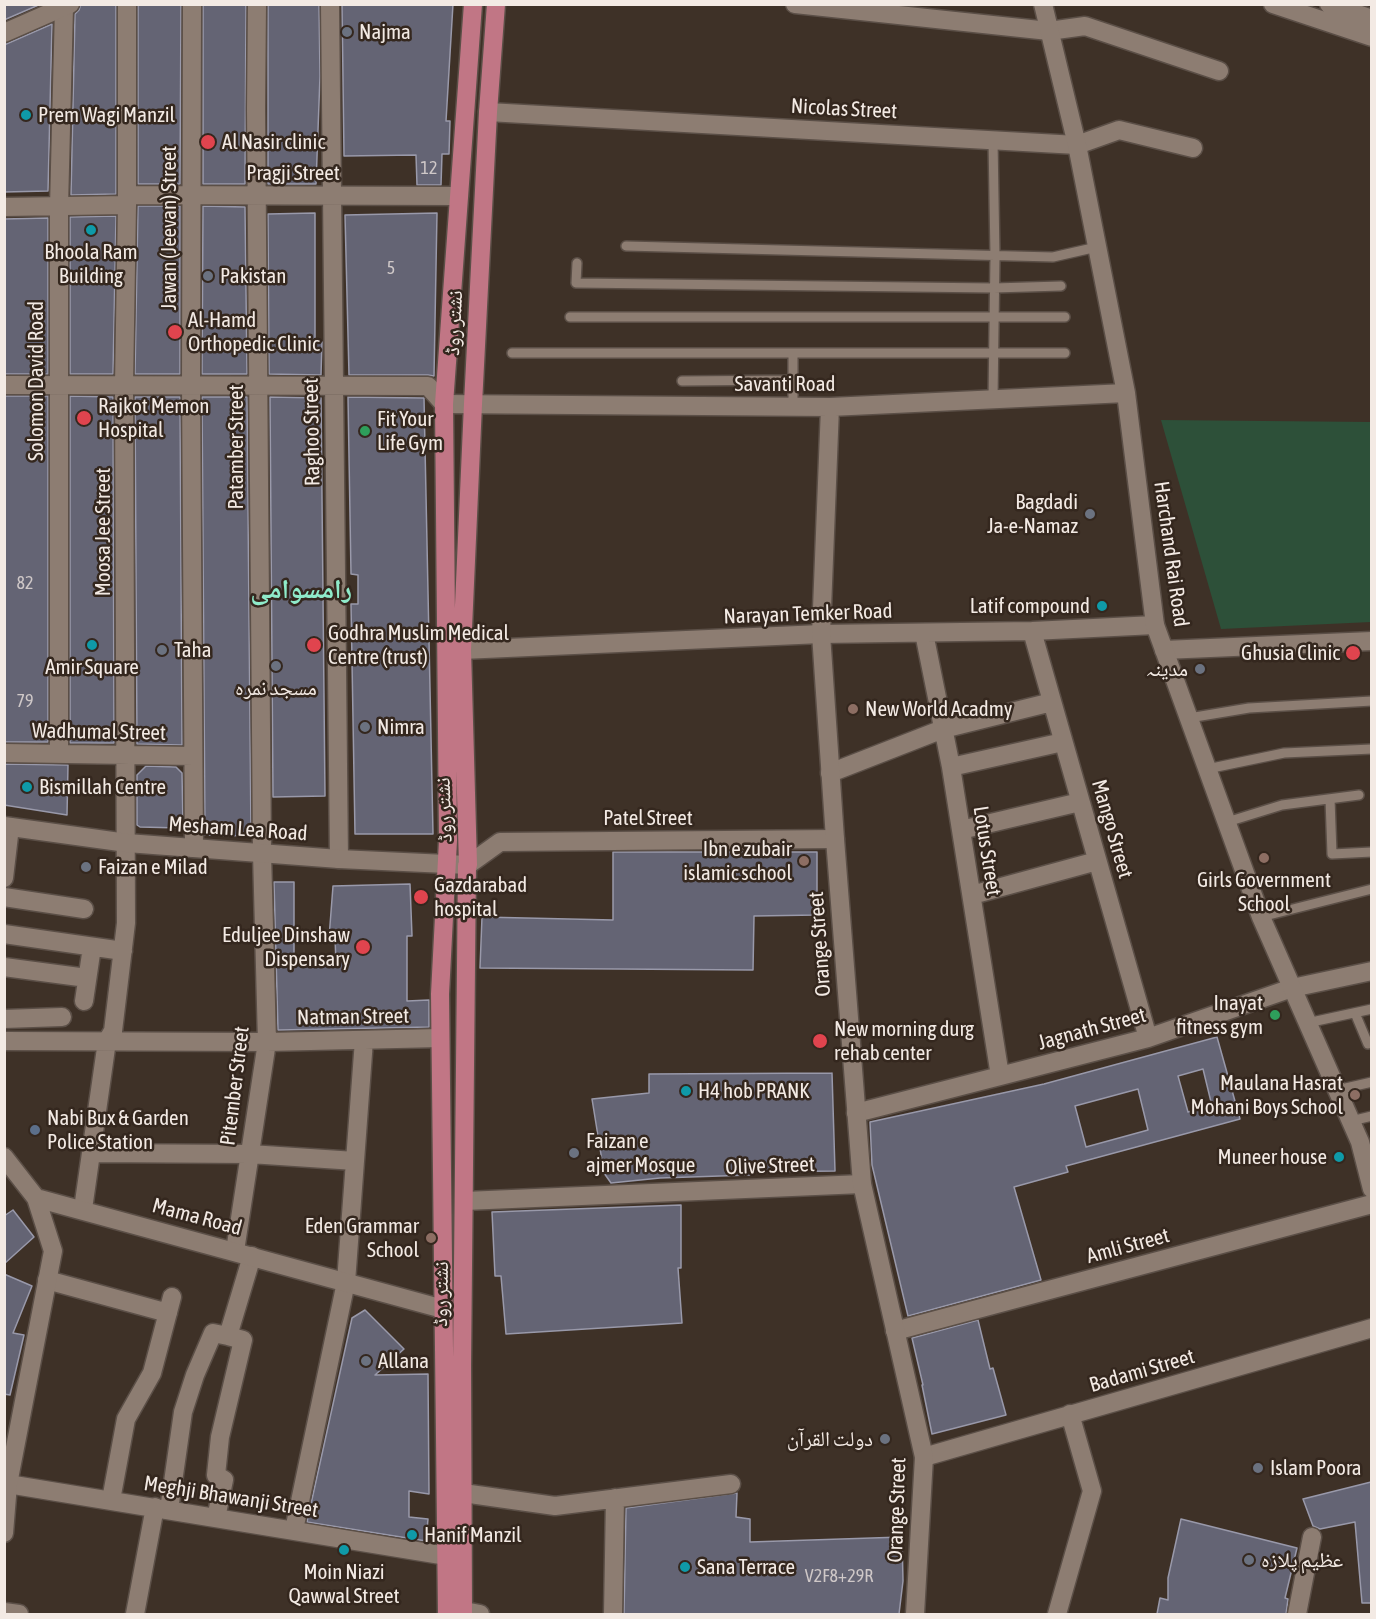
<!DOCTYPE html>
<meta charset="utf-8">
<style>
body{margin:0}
#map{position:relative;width:1376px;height:1619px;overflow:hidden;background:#3e3127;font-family:"Asap Condensed",sans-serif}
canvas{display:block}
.frame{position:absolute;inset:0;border:6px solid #f3eae4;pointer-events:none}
</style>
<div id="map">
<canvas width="1376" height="1619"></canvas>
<div class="frame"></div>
</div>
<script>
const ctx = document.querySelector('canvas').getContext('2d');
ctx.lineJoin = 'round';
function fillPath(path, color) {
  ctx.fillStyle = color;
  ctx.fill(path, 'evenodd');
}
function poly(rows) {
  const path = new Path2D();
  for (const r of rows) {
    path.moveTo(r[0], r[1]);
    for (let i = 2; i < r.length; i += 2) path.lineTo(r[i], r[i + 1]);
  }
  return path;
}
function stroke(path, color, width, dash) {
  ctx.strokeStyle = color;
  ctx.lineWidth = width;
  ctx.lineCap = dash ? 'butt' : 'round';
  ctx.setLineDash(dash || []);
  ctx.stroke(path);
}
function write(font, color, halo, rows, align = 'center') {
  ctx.font = font + ' "Asap Condensed","Noto Naskh Arabic",sans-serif';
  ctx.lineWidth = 5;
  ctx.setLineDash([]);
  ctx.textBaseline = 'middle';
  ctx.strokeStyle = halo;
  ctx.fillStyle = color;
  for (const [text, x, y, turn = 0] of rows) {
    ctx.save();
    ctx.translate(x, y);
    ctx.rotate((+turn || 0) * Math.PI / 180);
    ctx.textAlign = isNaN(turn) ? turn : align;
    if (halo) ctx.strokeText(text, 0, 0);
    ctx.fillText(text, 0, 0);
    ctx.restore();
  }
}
const green = poly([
 [1161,420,1371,422,1371,622,1221,629]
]);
const building = poly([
 [4,4,41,4,4,20,4,4],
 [81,4,116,4,116,194,71,195,75,14,79,10,81,4],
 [138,4,181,4,180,184,138,184,138,4],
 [203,4,246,4,245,184,203,184,203,4],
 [268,4,319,4,320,76,316,184,268,184,268,4],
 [342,4,453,4,446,121,450,121,449,154,442,154,441,185,417,185,416,155,344,156,342,4],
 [52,24,48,191,4,192,4,45,52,24],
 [138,206,180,206,180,374,135,374,138,206],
 [203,206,245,207,247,374,202,374,203,206],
 [315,213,315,343,322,342,321,375,269,374,268,214,315,213],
 [437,213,434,376,428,375,349,375,345,215,437,213],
 [116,216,113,374,70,374,70,217,116,216],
 [48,218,48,374,4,374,4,219,48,218],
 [4,396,48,396,48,742,4,742,4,396],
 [70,396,113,397,114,743,70,743,70,396],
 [135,397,180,397,182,745,137,744,135,397],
 [202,397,247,397,251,836,205,835,202,397],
 [270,397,321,398,325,796,273,797,270,397],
 [348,397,424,398,433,834,355,834,351,604,358,604,358,575,351,574,348,397],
 [4,764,68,765,67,815,4,805,4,764],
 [146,766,176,767,182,773,183,826,180,828,140,827,137,825,137,775,146,766],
 [613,852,817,852,817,915,754,916,753,970,480,968,482,917,613,920,613,852],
 [274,882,294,882,294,965,336,963,335,938,329,938,333,886,410,884,412,936,407,936,407,1001,429,1000,429,1027,278,1030,274,882],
 [1217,1037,1240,1119,1066,1166,1068,1172,1014,1187,1041,1280,908,1316,872,1165,870,1122,1044,1084,1217,1037],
 [1203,1069,1212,1106,1188,1112,1178,1076,1203,1069],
 [1138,1089,1148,1130,1086,1147,1075,1106,1138,1089],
 [832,1073,835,1171,749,1172,750,1175,660,1178,611,1183,604,1173,592,1099,649,1093,649,1074,832,1073],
 [681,1205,681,1268,678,1268,682,1323,506,1334,501,1276,495,1276,492,1212,681,1205],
 [13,1210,34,1237,4,1264,4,1216,13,1210],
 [4,1274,32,1286,13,1333,24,1335,10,1395,4,1394,4,1274],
 [365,1310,404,1349,375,1375,428,1374,429,1494,409,1491,409,1517,428,1519,426,1541,307,1522,352,1318,365,1310],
 [978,1320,990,1369,993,1368,1006,1415,932,1434,922,1385,923,1385,912,1338,978,1320],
 [1371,1482,1371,1603,1362,1603,1355,1522,1320,1529,1313,1526,1303,1499,1371,1482],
 [737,1493,736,1517,750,1519,750,1542,902,1537,903,1581,899,1614,624,1614,626,1508,737,1493],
 [1181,1519,1297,1548,1285,1598,1288,1599,1286,1614,1157,1614,1160,1598,1168,1600,1168,1578,1181,1519]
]);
const lane = poly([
 [626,246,1053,257,1097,247],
 [577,263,576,283,994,288,1061,286],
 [570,317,1065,317],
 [512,353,1065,353],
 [793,353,793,407],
 [682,381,793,380],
 [993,399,995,256,993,140],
 [1189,718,1249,708,1372,701],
 [1207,769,1284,753,1372,749],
 [1330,799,1332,854,1372,852],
 [1227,822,1282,805,1359,795],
 [1261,917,1372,889],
 [1355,1013,1368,1044,1372,1043],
 [1307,1023,1372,1009],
 [1337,1090,1372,1082],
 [1351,1121,1372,1116]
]);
const street = poly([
 [192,4,191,385,194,848],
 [330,4,339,859],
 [795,4,1049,31,1085,26,1219,71],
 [488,112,1077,145,1119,130,1193,148],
 [127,195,459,196],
 [4,207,127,205],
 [4,385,428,386,444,404],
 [1032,631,1148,1038],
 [924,633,951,767,1000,1076],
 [462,650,821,634,1032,631,1155,625],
 [1164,650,1372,641],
 [4,753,193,756],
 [59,754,59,207,64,7],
 [951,767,1063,742],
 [830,773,943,729,1052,702],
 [961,830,1080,802],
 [468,865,500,842,835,839],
 [4,878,10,827],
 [972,895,1097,861],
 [4,897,84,909],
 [4,934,123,951],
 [4,967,87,978],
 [84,1001,92,947],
 [4,1019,62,1017],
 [4,1041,267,1042,440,1038],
 [856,1113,1148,1038,1292,988,1372,971],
 [91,1153,250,1154,355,1161],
 [465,1201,862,1184],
 [83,1209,107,1041,113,1031,126,923,124,385,127,205,127,4],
 [235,1251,267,1042,262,853,256,109,257,4],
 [47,1280,168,1313],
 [895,1331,1372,1204],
 [924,1457,1372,1328],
 [8,1484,447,1556],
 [463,1493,555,1506,731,1484],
 [111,1500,126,1419,152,1373,172,1297],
 [169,1510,183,1412,195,1375,213,1333,228,1336],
 [216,1518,224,1480,216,1475,220,1437,243,1340,228,1336,252,1256],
 [294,1530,346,1282,364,1040],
 [4,1612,19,1614],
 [135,1614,155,1507],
 [613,1614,615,1498],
 [1057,1614,1092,1491,1070,1414],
 [1297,1614,1312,1537]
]);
const secondary = poly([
 [1043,4,1077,145,1126,393,1155,625,1261,917,1360,1142,1372,1189],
 [1273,4,1372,37],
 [1329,4,1372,19],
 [4,33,70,4],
 [444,404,830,407,1126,393],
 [830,407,821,634,835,839,862,1184,924,1457,915,1614],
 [4,826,127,843,339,859,468,865],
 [4,1157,36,1198,53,1251,8,1484,4,1533],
 [36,1198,443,1309],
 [449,1608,480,1614]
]);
const primary = poly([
 [447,1614,440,994,448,840,444,404,473,4],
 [463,1614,462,1365,467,866,468,865,462,650,473,404,488,112,496,4]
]);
const markers = [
 [347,32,6,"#6b7280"],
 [26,115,6,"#0f9aa8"],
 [208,142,8,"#e0444e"],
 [91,230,6,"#0f9aa8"],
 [208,276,6,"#6b7280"],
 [175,332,8,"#e0444e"],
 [84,418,8,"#e0444e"],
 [365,431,6,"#2e9e5b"],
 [1090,514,6,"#6b7280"],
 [1102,606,6,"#0f9aa8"],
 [92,645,6,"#0f9aa8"],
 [314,645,8,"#e0444e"],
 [162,650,6,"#6b7280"],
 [1353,653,8,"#e0444e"],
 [276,666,6,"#6b7280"],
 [1200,669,6,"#6b7280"],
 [853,709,6,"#8d6e63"],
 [365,727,6,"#6b7280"],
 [27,787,6,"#0f9aa8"],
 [1264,858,6,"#8d6e63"],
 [804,861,6,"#8d6e63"],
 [86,867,6,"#6b7280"],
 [421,897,8,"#e0444e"],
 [363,947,8,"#e0444e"],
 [1275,1015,6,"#2e9e5b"],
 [820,1041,8,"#e0444e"],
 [686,1091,6,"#0f9aa8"],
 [1355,1095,6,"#8d6e63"],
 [35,1130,6,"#5c6f8a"],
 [574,1153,6,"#6b7280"],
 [1339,1157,6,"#0f9aa8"],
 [431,1238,6,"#8d6e63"],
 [366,1361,6,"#6b7280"],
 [885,1439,6,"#6b7280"],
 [1258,1468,6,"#6b7280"],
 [412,1535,6,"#0f9aa8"],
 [344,1550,6,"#0f9aa8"],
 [1249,1560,6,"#6b7280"],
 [685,1567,6,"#0f9aa8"]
];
const numberNames = [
 ["12",429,168],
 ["5",391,268],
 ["82",25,583],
 ["79",25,701],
 ["V2F8+29R",839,1576]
];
const poiNames = [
 ["Najma",359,32],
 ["Prem Wagi Manzil",38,115],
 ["Al Nasir clinic",222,142],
 ["Bhoola Ram",91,252,"center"],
 ["Building",91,276,"center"],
 ["Pakistan",220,276],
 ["Al-Hamd",188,320],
 ["Orthopedic Clinic",188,344],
 ["Rajkot Memon",98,406],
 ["Hospital",98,430],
 ["Fit Your",377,419],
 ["Life Gym",377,443],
 ["Bagdadi",1078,502,"right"],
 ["Ja-e-Namaz",1078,526,"right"],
 ["Latif compound",1090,606,"right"],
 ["Godhra Muslim Medical",328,633],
 ["Centre (trust)",328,657],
 ["Taha",174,650],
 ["Ghusia Clinic",1340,653,"right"],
 ["Amir Square",92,667,"center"],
 ["مدینہ",1188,669,"right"],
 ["مسجد نمرہ",276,688,"center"],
 ["New World Acadmy",865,709],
 ["Nimra",377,727],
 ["Bismillah Centre",39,787],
 ["Ibn e zubair",792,849,"right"],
 ["islamic school",792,873,"right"],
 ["Faizan e Milad",98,867],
 ["Girls Government",1264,880,"center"],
 ["School",1264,904,"center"],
 ["Gazdarabad",434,885],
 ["hospital",434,909],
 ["Eduljee Dinshaw",350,935,"right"],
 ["Dispensary",350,959,"right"],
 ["Inayat",1263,1003,"right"],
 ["fitness gym",1263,1027,"right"],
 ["New morning durg",834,1029],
 ["rehab center",834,1053],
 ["Maulana Hasrat",1343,1083,"right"],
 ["Mohani Boys School",1343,1107,"right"],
 ["H4 hob PRANK",698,1091],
 ["Nabi Bux & Garden",47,1118],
 ["Police Station",47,1142],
 ["Faizan e",586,1141],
 ["ajmer Mosque",586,1165],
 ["Muneer house",1327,1157,"right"],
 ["Eden Grammar",419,1226,"right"],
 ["School",419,1250,"right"],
 ["Allana",378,1361],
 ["دولت القرآن",873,1439,"right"],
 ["Islam Poora",1270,1468],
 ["Hanif Manzil",424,1535],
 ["عظیم پلازہ",1261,1560],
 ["Sana Terrace",697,1567],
 ["Moin Niazi",344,1572,"center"],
 ["Qawwal Street",344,1596,"center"]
];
const streetNames = [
 ["Nicolas Street",844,109,3],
 ["Pragji Street",293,173],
 ["Jawan (Jeevan) Street",169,228,-90],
 ["نشتر روڈ",454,323,-87],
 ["Solomon David Road",36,381,-90],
 ["Savanti Road",785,384],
 ["Raghoo Street",312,432,-91],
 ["Patamber Street",236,447,-90],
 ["Moosa Jee Street",103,532,-90],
 ["Harchand Rai Road",1171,554,82],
 ["Narayan Temker Road",808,614,-2],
 ["Wadhumal Street",99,732,1],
 ["نشتر روڈ",444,810,-92],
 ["Patel Street",648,818],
 ["Mesham Lea Road",238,829,4],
 ["Mango Street",1112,829,74],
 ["Lotus Street",987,851,81],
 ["Orange Street",820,944,-94],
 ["Natman Street",353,1017,-1],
 ["Jagnath Street",1092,1029,-15],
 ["Pitember Street",235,1086,-83],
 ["Olive Street",770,1166,-2],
 ["Mama Road",197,1217,15],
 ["Amli Street",1128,1246,-15],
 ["نشتر روڈ",441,1294,-89],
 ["Badami Street",1142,1371,-16],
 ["Meghji Bhawanji Street",231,1497,9],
 ["Orange Street",897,1510,-88]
];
const districtNames = [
 ["رامسوامی",301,589]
];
fillPath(green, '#2d5039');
fillPath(building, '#646474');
stroke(building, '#99a', 1.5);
stroke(lane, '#5b4f47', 12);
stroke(street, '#5b4f47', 21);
stroke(secondary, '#5b4f47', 21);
stroke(primary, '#5b4f47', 21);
stroke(lane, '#8d7d72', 9);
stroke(street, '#8d7d72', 18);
stroke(secondary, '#8d7d72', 18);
stroke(primary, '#c17685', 18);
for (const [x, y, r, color] of markers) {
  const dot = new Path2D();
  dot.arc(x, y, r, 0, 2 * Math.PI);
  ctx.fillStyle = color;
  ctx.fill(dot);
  stroke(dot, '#34271e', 2);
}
write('18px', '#cfc8c8', null, numberNames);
write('21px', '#f3eae4', '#34271e', poiNames, 'left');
write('21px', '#f3eae4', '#34271e', streetNames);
write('bold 27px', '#8febca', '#34271e', districtNames);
</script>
